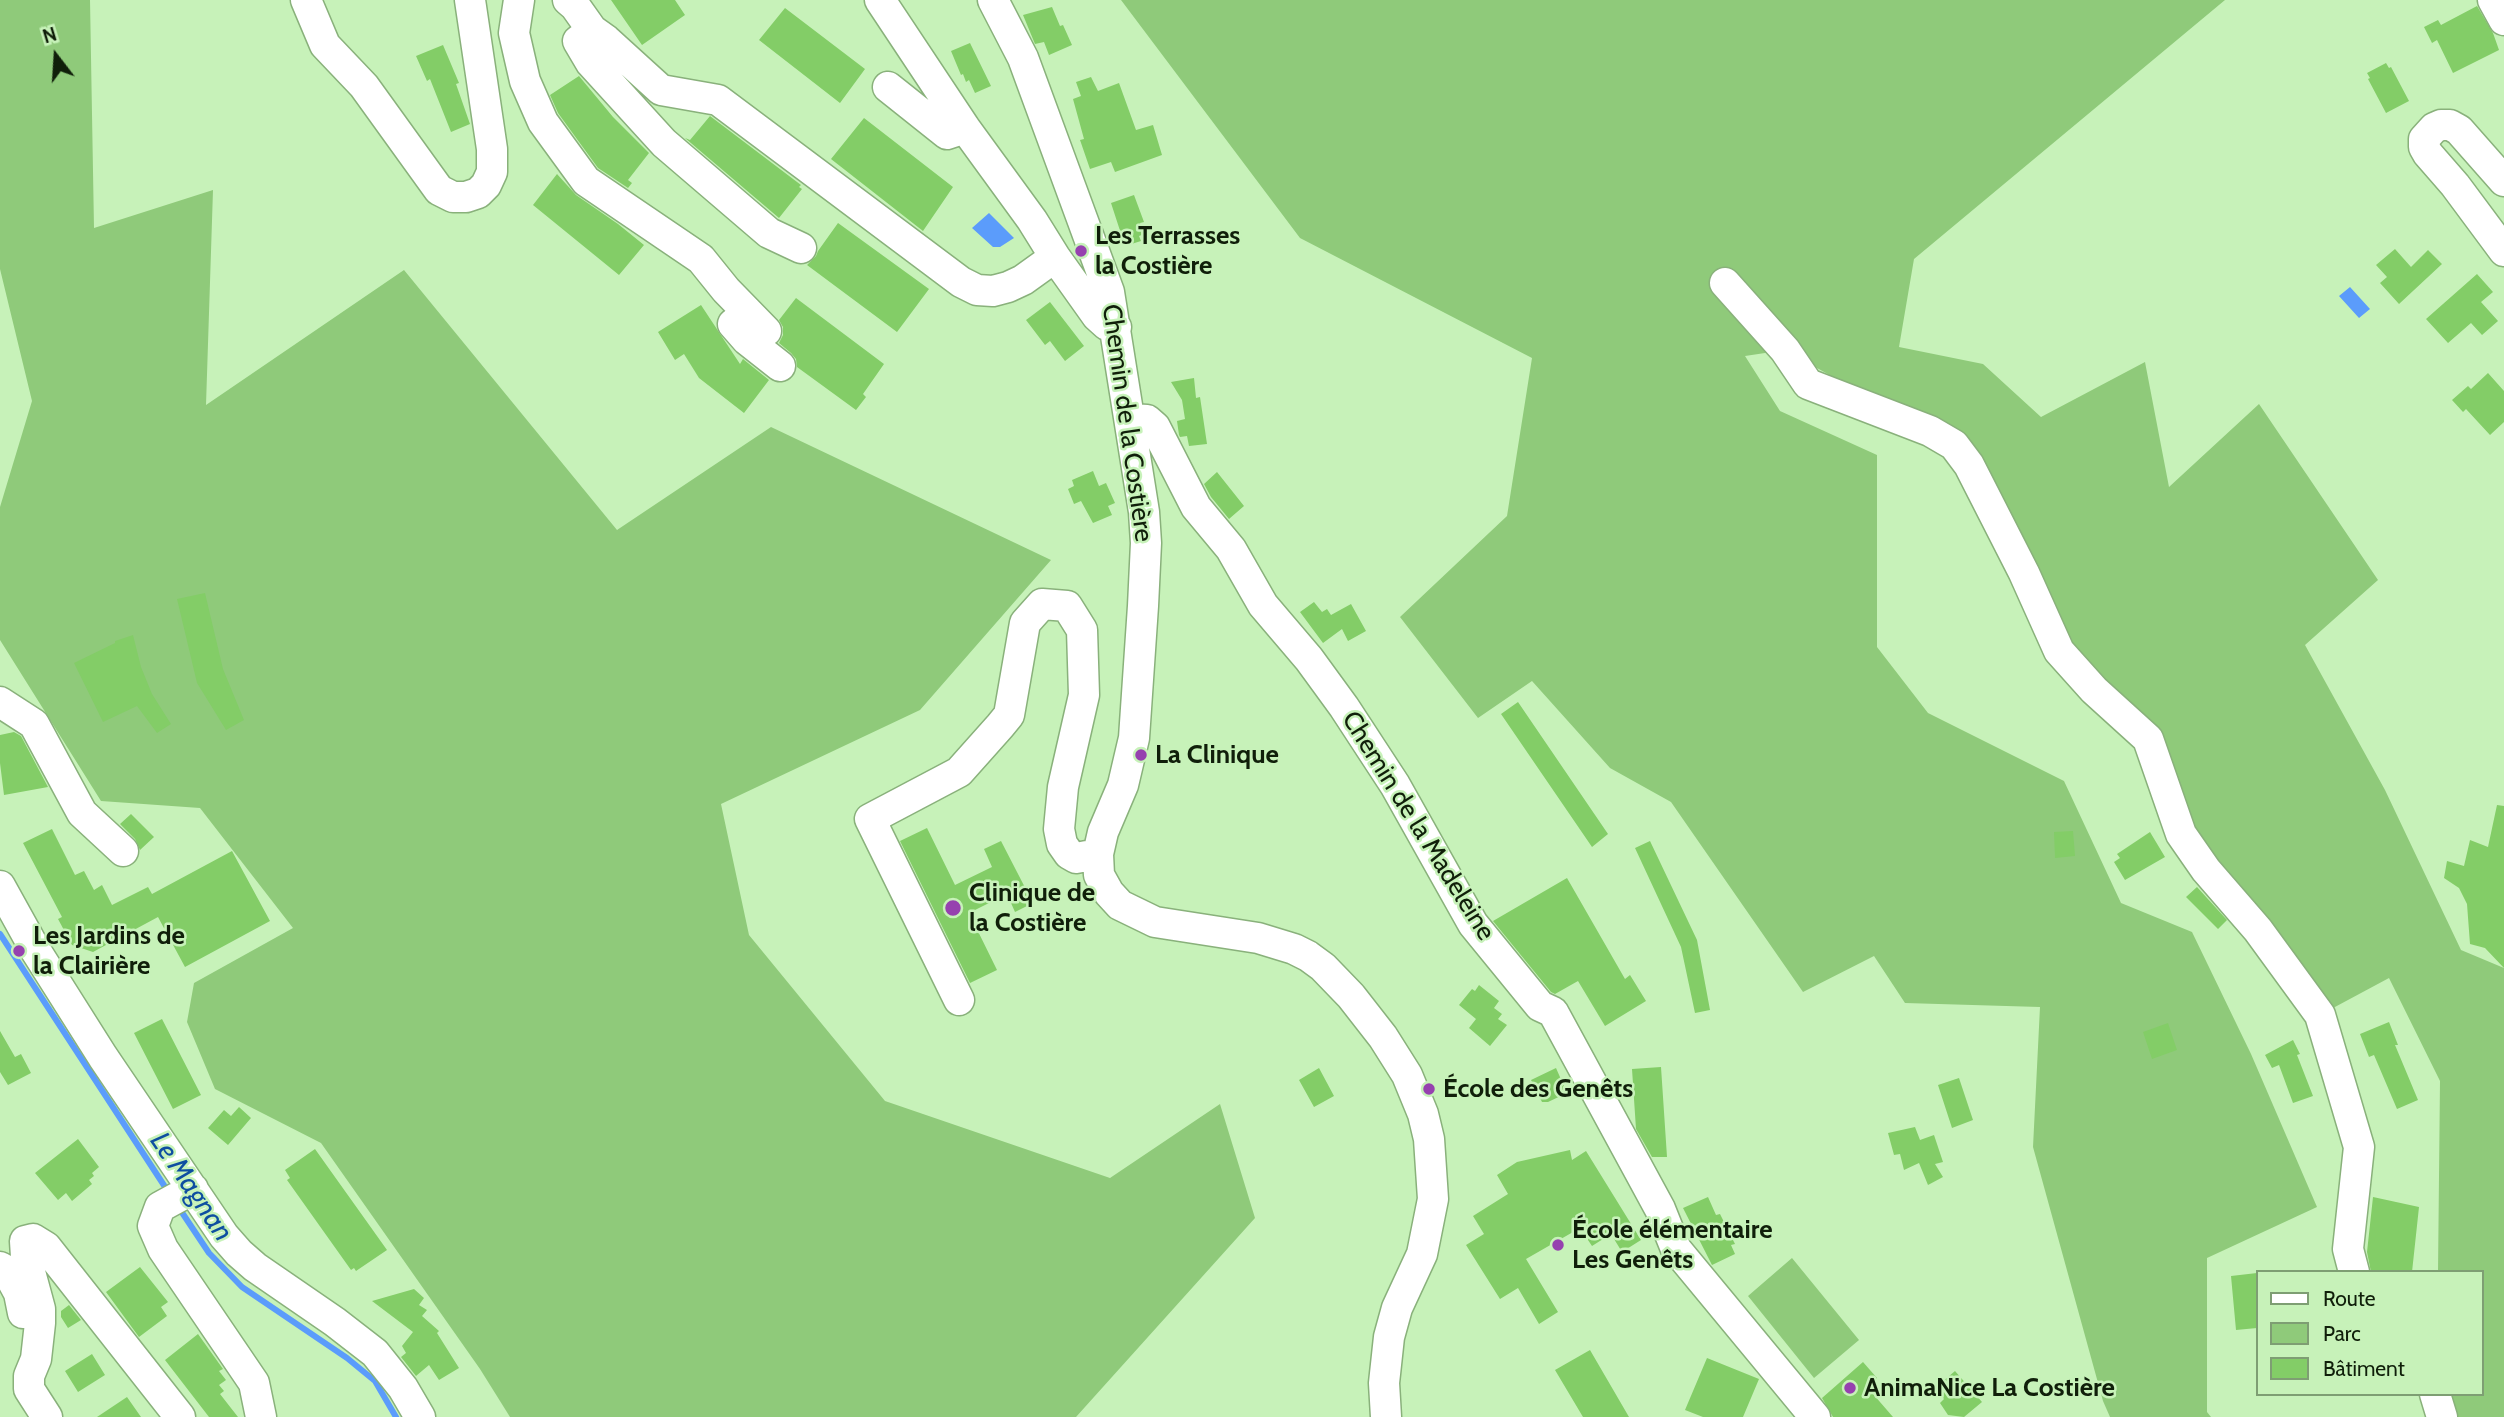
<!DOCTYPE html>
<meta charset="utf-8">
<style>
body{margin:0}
#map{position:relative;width:2504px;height:1417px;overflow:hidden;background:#c7f2b9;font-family:Cabin,sans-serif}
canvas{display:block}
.legend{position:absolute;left:2256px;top:1270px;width:228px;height:126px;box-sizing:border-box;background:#c7f2b9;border:2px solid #7e9e73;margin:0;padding:9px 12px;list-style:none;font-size:21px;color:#101f0a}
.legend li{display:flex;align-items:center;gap:14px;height:35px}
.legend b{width:35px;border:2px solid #7e9e73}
.north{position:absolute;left:21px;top:21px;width:70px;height:70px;-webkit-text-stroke:5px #c7f2b9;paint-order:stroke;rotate:343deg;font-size:19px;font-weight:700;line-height:28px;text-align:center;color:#101f0a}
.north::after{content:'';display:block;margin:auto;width:24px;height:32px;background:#101f0a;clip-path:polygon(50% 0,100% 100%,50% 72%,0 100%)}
</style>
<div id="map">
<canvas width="2504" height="1417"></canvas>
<ul class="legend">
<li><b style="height:9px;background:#fff"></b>Route</li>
<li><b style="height:19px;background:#8fca7a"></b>Parc</li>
<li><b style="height:19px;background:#83cd67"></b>Bâtiment</li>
</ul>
<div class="north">N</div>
</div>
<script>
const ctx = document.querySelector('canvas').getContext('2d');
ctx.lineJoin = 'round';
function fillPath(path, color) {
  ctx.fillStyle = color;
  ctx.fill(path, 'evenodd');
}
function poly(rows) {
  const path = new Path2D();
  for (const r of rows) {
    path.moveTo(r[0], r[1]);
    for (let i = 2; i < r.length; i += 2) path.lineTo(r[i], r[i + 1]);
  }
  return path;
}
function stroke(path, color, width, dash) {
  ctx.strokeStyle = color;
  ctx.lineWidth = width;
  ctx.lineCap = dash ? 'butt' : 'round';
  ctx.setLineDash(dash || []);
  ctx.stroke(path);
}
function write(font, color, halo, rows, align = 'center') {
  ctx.font = font + ' Cabin,sans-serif';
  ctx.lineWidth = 5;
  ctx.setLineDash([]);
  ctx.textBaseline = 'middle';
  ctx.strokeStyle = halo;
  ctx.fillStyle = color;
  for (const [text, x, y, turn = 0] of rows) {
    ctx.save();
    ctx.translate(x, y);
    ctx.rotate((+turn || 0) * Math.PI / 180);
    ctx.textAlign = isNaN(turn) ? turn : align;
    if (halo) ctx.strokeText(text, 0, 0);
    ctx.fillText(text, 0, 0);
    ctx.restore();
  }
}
const green = poly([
 [0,0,90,0,94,228,213,190,206,405,404,270,617,530,771,427,1051,560,920,710,721,804,749,935,885,1101,1110,1178,1220,1104,1255,1218,1076,1417,510,1417,480,1369,321,1143,215,1089,187,1022,194,983,293,928,200,808,101,801,0,640,0,507,32,401,0,269],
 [1121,0,2225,0,1914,259,1899,347,1983,364,2041,417,2145,362,2169,487,2259,404,2378,580,2305,645,2385,790,2461,950,2504,968,2504,1417,2453,1417,2446,1394,2481,1394,2481,1272,2438,1272,2440,1081,2389,978,2320,1015,2206,870,2148,739,2094,690,1954,445,1785,350,1745,356,1780,411,1877,455,1877,647,1928,713,2064,781,2121,903,2192,932,2251,1054,2317,1207,2207,1258,2207,1412,2211,1417,2110,1417,2103,1401,2033,1147,2040,1007,1905,1003,1874,956,1803,992,1671,802,1610,768,1532,681,1478,718,1400,617,1507,516,1532,358,1300,238],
 [1792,1258,1859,1340,1814,1378,1748,1296]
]);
const water = poly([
 [989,213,1014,238,1000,247,993,247,972,228],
 [2350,287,2370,309,2359,318,2339,296]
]);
const stream = poly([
 [0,934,169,1193],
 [177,1205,209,1253,242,1287,347,1358,375,1381,396,1417]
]);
const building = poly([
 [611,0,675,0,685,15,642,45],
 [2477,6,2493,33,2499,50,2453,73,2437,40,2432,43,2424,27,2438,20,2441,25],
 [1052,7,1060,26,1063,25,1072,45,1049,55,1044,42,1035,44,1023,15],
 [785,8,865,69,840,103,759,40],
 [970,43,991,86,975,93,969,80,966,82,963,74,961,75,951,51],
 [443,45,459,83,456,84,470,124,451,132,430,79,427,81,416,56],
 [2386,63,2389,68,2391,67,2409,101,2386,113,2368,79,2370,78,2367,73],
 [579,76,613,117,649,153,628,180,632,183,628,188,598,168,558,113,550,95],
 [1091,77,1098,91,1119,83,1136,130,1153,125,1162,155,1115,172,1111,162,1090,169,1080,140,1084,139,1073,99,1081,96,1076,82],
 [710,116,801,185,799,187,802,189,779,218,685,138,690,140],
 [864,118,953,187,923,231,831,159],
 [557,174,576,195,618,224,644,245,619,275,533,205],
 [1134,195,1144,222,1140,223,1144,234,1139,236,1141,241,1125,246,1111,203],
 [838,223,929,289,897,332,807,265,816,256,818,251],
 [2395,249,2411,267,2428,250,2442,264,2399,304,2380,283,2387,277,2376,265],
 [2477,274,2493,292,2481,302,2498,321,2482,335,2471,323,2448,343,2426,319],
 [796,298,884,364,863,394,866,397,856,410,797,367,796,359,791,353,779,343,783,335,783,327,779,320],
 [1050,302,1084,346,1065,361,1050,341,1045,345,1026,320],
 [701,305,740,364,743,359,769,380,744,413,699,378,684,354,675,360,658,332],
 [2488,373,2504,391,2504,422,2490,435,2466,409,2463,412,2452,400,2468,386,2471,389],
 [1194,378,1196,398,1200,397,1207,444,1189,446,1187,436,1180,437,1179,435,1177,421,1185,419,1182,400,1171,382],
 [1093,471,1099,486,1106,483,1115,503,1108,506,1112,515,1093,523,1081,501,1074,504,1068,489,1074,486,1072,480],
 [1217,472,1244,506,1229,519,1211,497,1204,484],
 [205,593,223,669,244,720,226,730,197,683,177,599],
 [1314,602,1322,612,1327,609,1331,615,1351,604,1366,631,1348,641,1342,629,1323,643,1300,612],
 [133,635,141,667,152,694,171,724,157,733,137,706,103,722,74,663,115,643,115,641],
 [1518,702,1608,834,1592,847,1501,714],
 [14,732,21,736,48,787,4,795,0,763,0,735],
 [2497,805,2504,806,2504,968,2485,948,2470,944,2467,904,2459,888,2444,878,2447,861,2464,866,2470,840,2488,847],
 [131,814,154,837,140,850,135,839,120,824],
 [927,828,955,885,992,867,984,849,1001,841,1033,903,1015,912,1007,894,969,913,997,970,970,983,900,841],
 [52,829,75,875,84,871,94,890,102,885,112,905,148,887,152,894,232,851,270,921,185,967,158,917,93,952,72,945,58,919,62,917,23,843],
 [2073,831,2075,856,2055,858,2054,832],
 [2150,832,2165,857,2125,880,2114,862,2120,858,2117,854],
 [1650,841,1697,940,1710,1010,1695,1013,1681,947,1635,848],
 [1567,878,1625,979,1630,975,1646,1001,1605,1026,1578,981,1555,994,1551,992,1493,921],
 [2197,887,2227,920,2218,929,2186,897],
 [1479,985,1499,1001,1494,1008,1502,1014,1498,1019,1507,1025,1490,1046,1469,1028,1476,1019,1459,1005,1472,989,1475,991],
 [162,1019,201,1095,173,1109,134,1033],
 [2389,1022,2398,1045,2395,1045,2418,1100,2397,1109,2374,1055,2369,1057,2360,1034],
 [2168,1023,2177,1050,2152,1059,2143,1032],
 [0,1031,15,1057,21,1054,31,1073,8,1085,0,1072],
 [2293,1040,2300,1054,2297,1055,2313,1096,2293,1103,2279,1065,2272,1068,2265,1055],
 [1661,1067,1667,1157,1652,1157,1636,1129,1632,1069],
 [1319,1068,1334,1096,1314,1107,1299,1080],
 [1556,1068,1567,1093,1548,1102,1542,1102,1531,1080],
 [1959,1078,1973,1120,1952,1128,1938,1085],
 [239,1107,251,1118,228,1145,208,1128,224,1110,231,1116],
 [1915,1127,1920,1140,1934,1135,1943,1162,1935,1164,1943,1177,1928,1185,1919,1163,1904,1170,1900,1154,1894,1155,1888,1133],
 [78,1139,99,1167,92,1173,94,1176,89,1180,92,1184,72,1201,66,1193,58,1200,35,1173],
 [315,1149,387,1250,356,1271,354,1268,351,1270,287,1180,290,1178,285,1170],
 [1570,1150,1572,1160,1586,1151,1641,1240,1622,1252,1611,1234,1592,1246,1580,1228,1526,1259,1558,1312,1539,1324,1518,1288,1500,1299,1466,1245,1484,1234,1473,1216,1508,1194,1497,1175,1517,1162],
 [1708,1197,1716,1215,1720,1214,1735,1244,1731,1245,1735,1254,1712,1265,1683,1208],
 [2373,1197,2419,1207,2412,1272,2371,1272,2367,1252],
 [140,1267,168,1302,161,1307,167,1316,139,1337,106,1292],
 [2257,1273,2257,1328,2236,1330,2231,1276],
 [414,1289,424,1298,419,1305,427,1310,422,1316,439,1331,437,1333,459,1368,439,1380,429,1365,416,1376,401,1357,406,1353,402,1346,413,1332,372,1301],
 [69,1305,81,1320,68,1328,61,1317,61,1311],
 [198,1334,223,1369,219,1371,226,1380,219,1385,224,1391,220,1394,238,1417,209,1417,165,1360],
 [1590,1350,1629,1417,1583,1417,1555,1370],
 [92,1354,105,1375,78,1392,65,1371],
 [1707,1358,1759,1379,1743,1417,1703,1417,1685,1410],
 [1863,1362,1877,1378,1867,1387,1893,1417,1833,1417,1822,1398],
 [1955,1371,1982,1402,1964,1417,1948,1415,1940,1403,1944,1399,1935,1388],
 [127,1397,141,1417,97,1417]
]);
const minor = poly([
 [306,0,325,45,364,86,439,190,453,197,466,197,478,193,486,185,492,172,492,149,470,0],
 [519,0,514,33,525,81,543,122,586,181,701,259,726,290,766,331],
 [568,0,575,6,592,30],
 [880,0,965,128,1032,220,1055,257,1097,316,1107,325,1116,327],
 [993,0,1023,58,1109,292,1144,512,1146,543,1143,606,1134,738,1123,785,1103,832,1098,854,1099,875,1109,893,1120,905,1155,922,1258,938,1294,949,1308,956,1323,967,1351,996,1383,1037,1407,1075,1423,1114,1429,1139,1433,1199,1422,1254,1397,1308,1389,1337,1384,1383,1386,1417],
 [2493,0,2504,20],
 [888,87,947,134,965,128],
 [2504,181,2459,130,2450,125,2441,125,2434,128,2424,139,2424,147,2428,154,2455,185,2504,251],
 [801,248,769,233,664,143,591,63,578,41,592,30,606,40,661,90,718,100,961,282,977,290,993,291,1008,287,1023,280,1055,257],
 [1725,283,1785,350,1808,384,1930,431,1954,445,1969,465,2024,573,2059,651,2094,690,2148,739,2181,834,2206,870,2258,930,2320,1015,2359,1147,2348,1249,2354,1272],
 [733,324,747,340,780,366],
 [1130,419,1147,420,1155,427,1196,507,1231,549,1263,605,1309,659,1344,707,1395,785,1473,924,1540,1006,1553,1012,1660,1209,1676,1249,1815,1417],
 [0,702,34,724,82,813,123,851],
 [0,886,36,951,103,1057,224,1236,239,1253,255,1267,335,1322,375,1353,403,1388,420,1417],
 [959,1000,870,819,959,772,1000,726,1009,715,1025,623,1042,604,1067,606,1082,630,1084,695,1063,787,1059,829,1062,844,1069,854,1076,858,1098,854],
 [193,1189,160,1207,153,1226,163,1249,254,1383,261,1417],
 [0,1267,7,1271,19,1293,23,1313],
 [2435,1394,2442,1417],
 [47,1417,29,1389,29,1376,36,1359,40,1323,40,1309,26,1257,25,1241,33,1239,46,1247,180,1417]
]);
const markers = [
 [1081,251,7,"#9641af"],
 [1141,755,7,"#9641af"],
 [953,908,9,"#9641af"],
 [19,951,7,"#9641af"],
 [1429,1089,7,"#9641af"],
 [1558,1245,7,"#9641af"],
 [1850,1388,7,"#9641af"]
];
const poiNames = [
 ["Les Terrasses",1095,236],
 ["la Costière",1095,266],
 ["La Clinique",1155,755],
 ["Clinique de",969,893],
 ["la Costière",969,923],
 ["Les Jardins de",33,936],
 ["la Clairière",33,966],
 ["École des Genêts",1443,1089],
 ["École élémentaire",1572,1230],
 ["Les Genêts",1572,1260],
 ["AnimaNice La Costière",1864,1388]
];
const streetNames = [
 ["Chemin de la Costière",1127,423,82],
 ["Chemin de la Madeleine",1418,826,58]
];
const waterNames = [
 ["Le Magnan",191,1187,56]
];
fillPath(green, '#8fca7a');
fillPath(water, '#5b9cfb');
stroke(stream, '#5b9cfb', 6);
fillPath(building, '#83cd67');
stroke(minor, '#89b17b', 33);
stroke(minor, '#fff', 30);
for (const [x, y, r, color] of markers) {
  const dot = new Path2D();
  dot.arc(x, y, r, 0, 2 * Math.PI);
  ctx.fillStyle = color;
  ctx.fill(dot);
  stroke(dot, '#c7f2b9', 2.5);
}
write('bold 26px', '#101f0a', '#c7f2b9', poiNames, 'left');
write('26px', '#101f0a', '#c7f2b9', streetNames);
write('italic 28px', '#0e4ea1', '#c7f2b9', waterNames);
</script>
